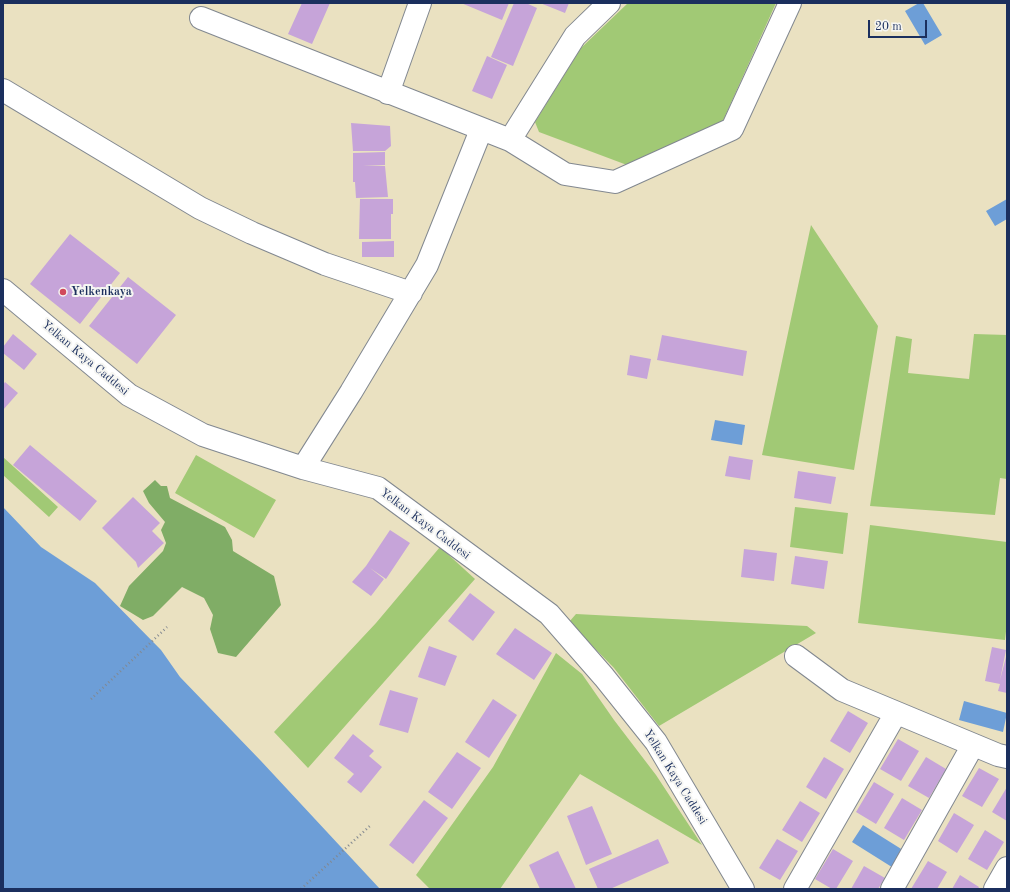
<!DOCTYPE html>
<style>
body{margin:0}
#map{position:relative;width:1010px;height:892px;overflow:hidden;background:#eae1c1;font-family:"Old Standard TT",serif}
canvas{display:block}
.frame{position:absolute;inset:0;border:4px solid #1b2f5e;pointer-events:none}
.scale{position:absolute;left:868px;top:20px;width:59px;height:18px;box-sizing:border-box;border:2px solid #1b2f5e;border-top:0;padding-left:5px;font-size:12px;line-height:14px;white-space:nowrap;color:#1b2f5e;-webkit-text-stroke:3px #f6f6f2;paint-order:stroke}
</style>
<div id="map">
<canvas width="1010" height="892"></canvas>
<div class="frame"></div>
<div class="scale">20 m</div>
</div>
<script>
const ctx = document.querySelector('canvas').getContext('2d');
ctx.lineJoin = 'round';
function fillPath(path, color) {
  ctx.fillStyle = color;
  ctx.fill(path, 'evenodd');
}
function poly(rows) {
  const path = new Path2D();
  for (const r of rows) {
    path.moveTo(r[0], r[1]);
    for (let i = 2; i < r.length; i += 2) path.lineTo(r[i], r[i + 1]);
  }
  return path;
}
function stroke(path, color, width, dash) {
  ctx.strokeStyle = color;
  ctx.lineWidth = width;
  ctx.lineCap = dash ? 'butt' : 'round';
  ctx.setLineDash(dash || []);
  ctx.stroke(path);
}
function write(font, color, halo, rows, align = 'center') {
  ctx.font = font + ' "Old Standard TT",serif';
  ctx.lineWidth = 4;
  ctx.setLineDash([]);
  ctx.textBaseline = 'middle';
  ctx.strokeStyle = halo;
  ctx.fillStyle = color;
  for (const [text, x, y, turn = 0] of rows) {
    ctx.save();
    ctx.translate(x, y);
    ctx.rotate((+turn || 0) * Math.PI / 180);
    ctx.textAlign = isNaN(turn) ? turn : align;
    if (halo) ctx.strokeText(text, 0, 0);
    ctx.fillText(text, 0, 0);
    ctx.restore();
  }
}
const green = poly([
 [628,3,776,3,721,125,627,165,539,132,535,122,581,48],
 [811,225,878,326,854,470,762,455],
 [974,334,1007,335,1007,479,1000,478,995,515,870,506,896,336,912,339,908,373,969,379],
 [196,455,276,500,254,538,175,493],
 [3,457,58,507,49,517,3,475],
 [795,507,848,513,843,554,790,547],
 [870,525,1007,542,1007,623,1005,640,858,623],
 [440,547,475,579,308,768,274,732,376,623],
 [576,614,807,626,816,633,659,726,614,668,569,622],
 [556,653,582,674,614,720,656,775,702,845,580,774,500,889,430,889,416,875,493,767]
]);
const forest = poly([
 [155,480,161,486,167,486,170,498,225,527,232,540,233,551,274,576,281,605,236,657,218,653,210,629,213,615,204,598,182,587,153,616,143,620,120,606,129,586,163,551,166,543,161,530,165,522,149,503,143,491]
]);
const water = poly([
 [919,3,923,3,942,35,925,45,905,11],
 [1007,199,1007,219,995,226,986,211],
 [715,420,745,425,742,445,711,440],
 [3,507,41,547,95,583,161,650,180,677,261,761,380,889,3,889],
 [964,701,1007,713,1003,732,959,720],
 [863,825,906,852,895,869,852,842]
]);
const building = poly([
 [302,3,330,3,312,44,288,34],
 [461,3,509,3,502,20],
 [514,3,526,3,537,8,513,66,491,57],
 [540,3,569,3,565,13],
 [487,56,507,65,492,99,472,91],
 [351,123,390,126,391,146,385,151,353,151],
 [385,152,385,165,363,166,385,166,388,197,356,198,355,182,353,182,353,153],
 [360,199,393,199,393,214,391,214,391,239,359,239],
 [70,234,120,273,80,324,30,284],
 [394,241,394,257,362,257,362,242],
 [128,277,176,315,137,364,89,326],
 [13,334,37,354,24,370,3,353,3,347],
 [662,335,747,351,743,376,657,360],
 [630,355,651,359,647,379,627,375],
 [5,382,18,393,3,410,3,385],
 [30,445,97,501,80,521,13,465],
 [729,456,753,460,750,480,725,476],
 [798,471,836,477,831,504,794,498],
 [133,497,160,523,152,531,164,543,138,568,136,562,102,528],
 [390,530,410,543,386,579,370,568,384,579,371,596,352,582,366,566],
 [744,549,777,553,774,581,741,577],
 [795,556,828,561,824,589,791,584],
 [470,593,495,612,473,641,448,621],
 [515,628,552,653,534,680,496,654],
 [429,646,457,656,445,686,418,677],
 [992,647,1006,650,1000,680,1006,657,1007,657,1007,693,998,691,1000,684,985,681],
 [390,690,418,698,408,733,379,725],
 [493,699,517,715,489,758,465,742],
 [848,711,868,723,850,753,830,741],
 [353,734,374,751,369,756,382,767,361,793,347,782,354,774,334,758],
 [898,739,919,751,901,781,880,769],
 [457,752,481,768,452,809,428,792],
 [824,757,844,769,826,799,806,787],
 [926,757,946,769,929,798,908,786],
 [979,768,999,779,982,807,962,796],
 [874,782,894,794,876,824,856,812],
 [1007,787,1007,821,992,812],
 [902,798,922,810,904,840,884,828],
 [424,800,448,818,413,864,389,845],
 [800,801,820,813,802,842,782,830],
 [592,806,612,854,586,865,567,816],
 [954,813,974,825,957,853,938,841],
 [985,830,1004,842,987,870,968,859],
 [658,839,669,863,610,889,598,889,589,869],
 [777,839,798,851,780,880,759,868],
 [833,849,853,861,836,889,832,889,815,879],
 [558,851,576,889,540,889,529,865],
 [928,861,947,872,937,889,911,889],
 [864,866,885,878,878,889,851,889],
 [960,875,979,887,978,889,952,889]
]);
const path = poly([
 [91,699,167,627],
 [301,889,371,825]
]);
const minor = poly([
 [201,18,510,140,565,174,615,182,732,129,790,3],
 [3,90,200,208,252,233,325,264,411,293],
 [388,93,420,3],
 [510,140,575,36,609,3],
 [3,290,129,395,203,435,303,468,378,488,549,614,604,677,656,742,743,889],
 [303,468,351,392,427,265,481,130],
 [796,656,842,690,998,755,1007,757],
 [795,889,896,713],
 [892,889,973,745],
 [995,889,1007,868]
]);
const markers = [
 [63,292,4,"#d1495b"]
];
const poiNames = [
 ["Yelkenkaya",71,292]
];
const streetNames = [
 ["Yelkan Kaya Caddesi",85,358,40],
 ["Yelkan Kaya Caddesi",425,524,37],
 ["Yelkan Kaya Caddesi",675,777,58]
];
fillPath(green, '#a1c975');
fillPath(forest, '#80ad66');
fillPath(water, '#6d9ed7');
fillPath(building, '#c6a4d9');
stroke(minor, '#828890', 24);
stroke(path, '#828890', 2.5, [1, 3]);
stroke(minor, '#fff', 22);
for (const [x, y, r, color] of markers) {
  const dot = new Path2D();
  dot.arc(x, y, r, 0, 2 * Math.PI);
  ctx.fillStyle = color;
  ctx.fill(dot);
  stroke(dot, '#f6f6f2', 1.5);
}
write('bold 12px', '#1b2f5e', '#f6f6f2', poiNames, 'left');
write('12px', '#1b2f5e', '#f6f6f2', streetNames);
</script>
